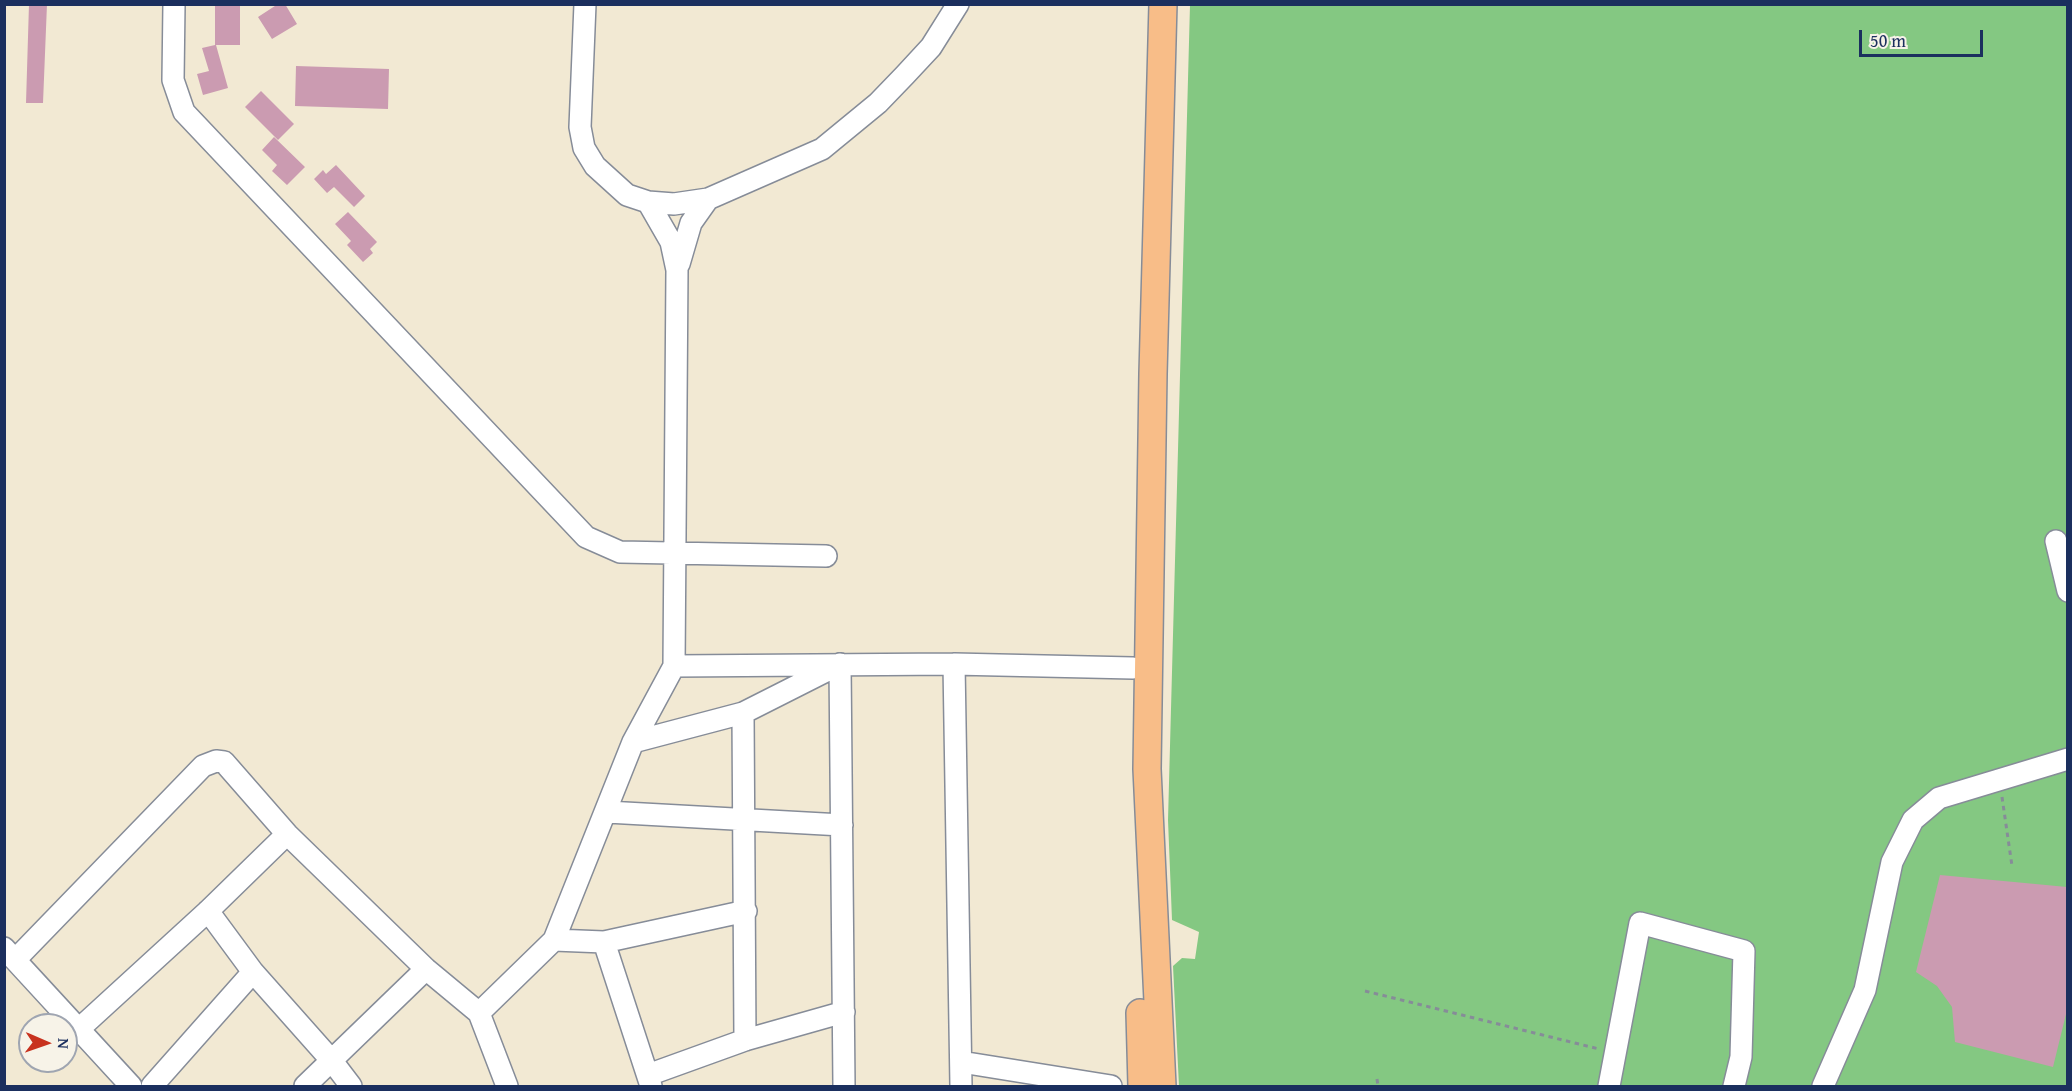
<!DOCTYPE html>
<style>
body{margin:0}
#map{position:relative;width:2072px;height:1091px;overflow:hidden;background:#f2e9d3;font-family:"Gentium Book Plus",serif}
canvas{display:block}
.frame{position:absolute;inset:0;border:6px solid #1b2f5e;pointer-events:none}
.north{position:absolute;left:18px;top:1013px;width:60px;height:60px;box-sizing:border-box;background:#f7f3e8;border:2px solid #9fa5b1;border-radius:50%;rotate:92deg;font-size:16px;font-weight:700;line-height:24px;text-align:center;color:#1b2f5e}
.north::after{content:'';display:block;margin:auto;width:21px;height:27px;background:#c8321e;clip-path:polygon(50% 0,100% 100%,50% 72%,0 100%)}
.scale{position:absolute;left:1859px;top:30px;width:124px;height:27px;box-sizing:border-box;border:3px solid #1b2f5e;border-top:0;padding-left:8px;font-size:18px;line-height:21px;white-space:nowrap;color:#1b2f5e;-webkit-text-stroke:4px #f7f3e8;paint-order:stroke}
</style>
<div id="map">
<canvas width="2072" height="1091"></canvas>
<div class="frame"></div>
<div class="north">N</div>
<div class="scale">50 m</div>
</div>
<script>
const ctx = document.querySelector('canvas').getContext('2d');
ctx.lineJoin = 'round';
function fillPath(path, color) {
  ctx.fillStyle = color;
  ctx.fill(path, 'evenodd');
}
function poly(rows) {
  const path = new Path2D();
  for (const r of rows) {
    path.moveTo(r[0], r[1]);
    for (let i = 2; i < r.length; i += 2) path.lineTo(r[i], r[i + 1]);
  }
  return path;
}
function stroke(path, color, width, dash) {
  ctx.strokeStyle = color;
  ctx.lineWidth = width;
  ctx.lineCap = dash ? 'butt' : 'round';
  ctx.setLineDash(dash || []);
  ctx.stroke(path);
}
const green = poly([
 [1190,5,2067,5,2067,1086,1179,1086,1173,966,1182,958,1195,959,1199,932,1172,920,1168,820]
]);
const building = poly([
 [29,4,47,4,43,103,26,103],
 [215,4,240,4,240,45,216,45,228,88,203,95,197,74,209,71,202,48,215,45],
 [278,4,285,4,297,24,272,39,258,17],
 [296,66,389,69,388,109,295,106],
 [261,91,294,124,278,140,245,107],
 [274,137,305,167,287,185,272,171,277,165,262,150],
 [336,165,365,196,354,207,334,187,327,193,314,179,323,170,326,174],
 [348,212,377,242,370,249,373,253,363,262,347,245,351,241,335,224],
 [1940,875,2067,887,2067,1010,2053,1067,1955,1042,1952,1007,1937,986,1916,972]
]);
const path = poly([
 [2002,797,2012,866],
 [1365,991,1599,1049],
 [1377,1079,1378,1086]
]);
const minor = poly([
 [174,4,173,80,184,112,586,537,620,552,826,556],
 [585,4,580,127,584,148,595,166,627,195,648,202,674,204,708,199,822,149,878,103,905,75,931,47,958,4],
 [648,202,671,242,677,270,674,666],
 [679,264,691,223,708,199],
 [2056,541,2068,591],
 [954,664,961,1086],
 [743,713,745,1040],
 [633,742,743,713,840,664,844,1086],
 [607,812,842,825],
 [208,911,253,972,332,1061,351,1086],
 [554,940,604,942,746,911],
 [604,942,651,1086],
 [4,948,131,1086],
 [15,960,203,766,216,761,224,762,287,834,426,969,479,1013,554,940,633,742,674,666,954,664,1133,668],
 [479,1013,507,1086],
 [79,1029,208,911,287,834],
 [961,1062,1111,1086],
 [648,1075,745,1040,844,1012],
 [152,1086,253,972],
 [305,1086,426,969],
 [1609,1086,1640,923,1744,951,1741,1057,1734,1086],
 [1823,1086,1865,990,1892,862,1913,820,1939,798,2068,759]
]);
const major = poly([
 [1140,1013,1142,1086],
 [1162,1086,1147,769,1153,374,1163,4]
]);
fillPath(green, '#84c882');
fillPath(building, '#cb9bb1');
stroke(minor, '#868c98', 24);
stroke(major, '#868c98', 30);
stroke(path, '#868c98', 3, [4.5, 4.5]);
stroke(minor, '#fff', 21);
stroke(major, '#f8bd88', 27);
</script>
